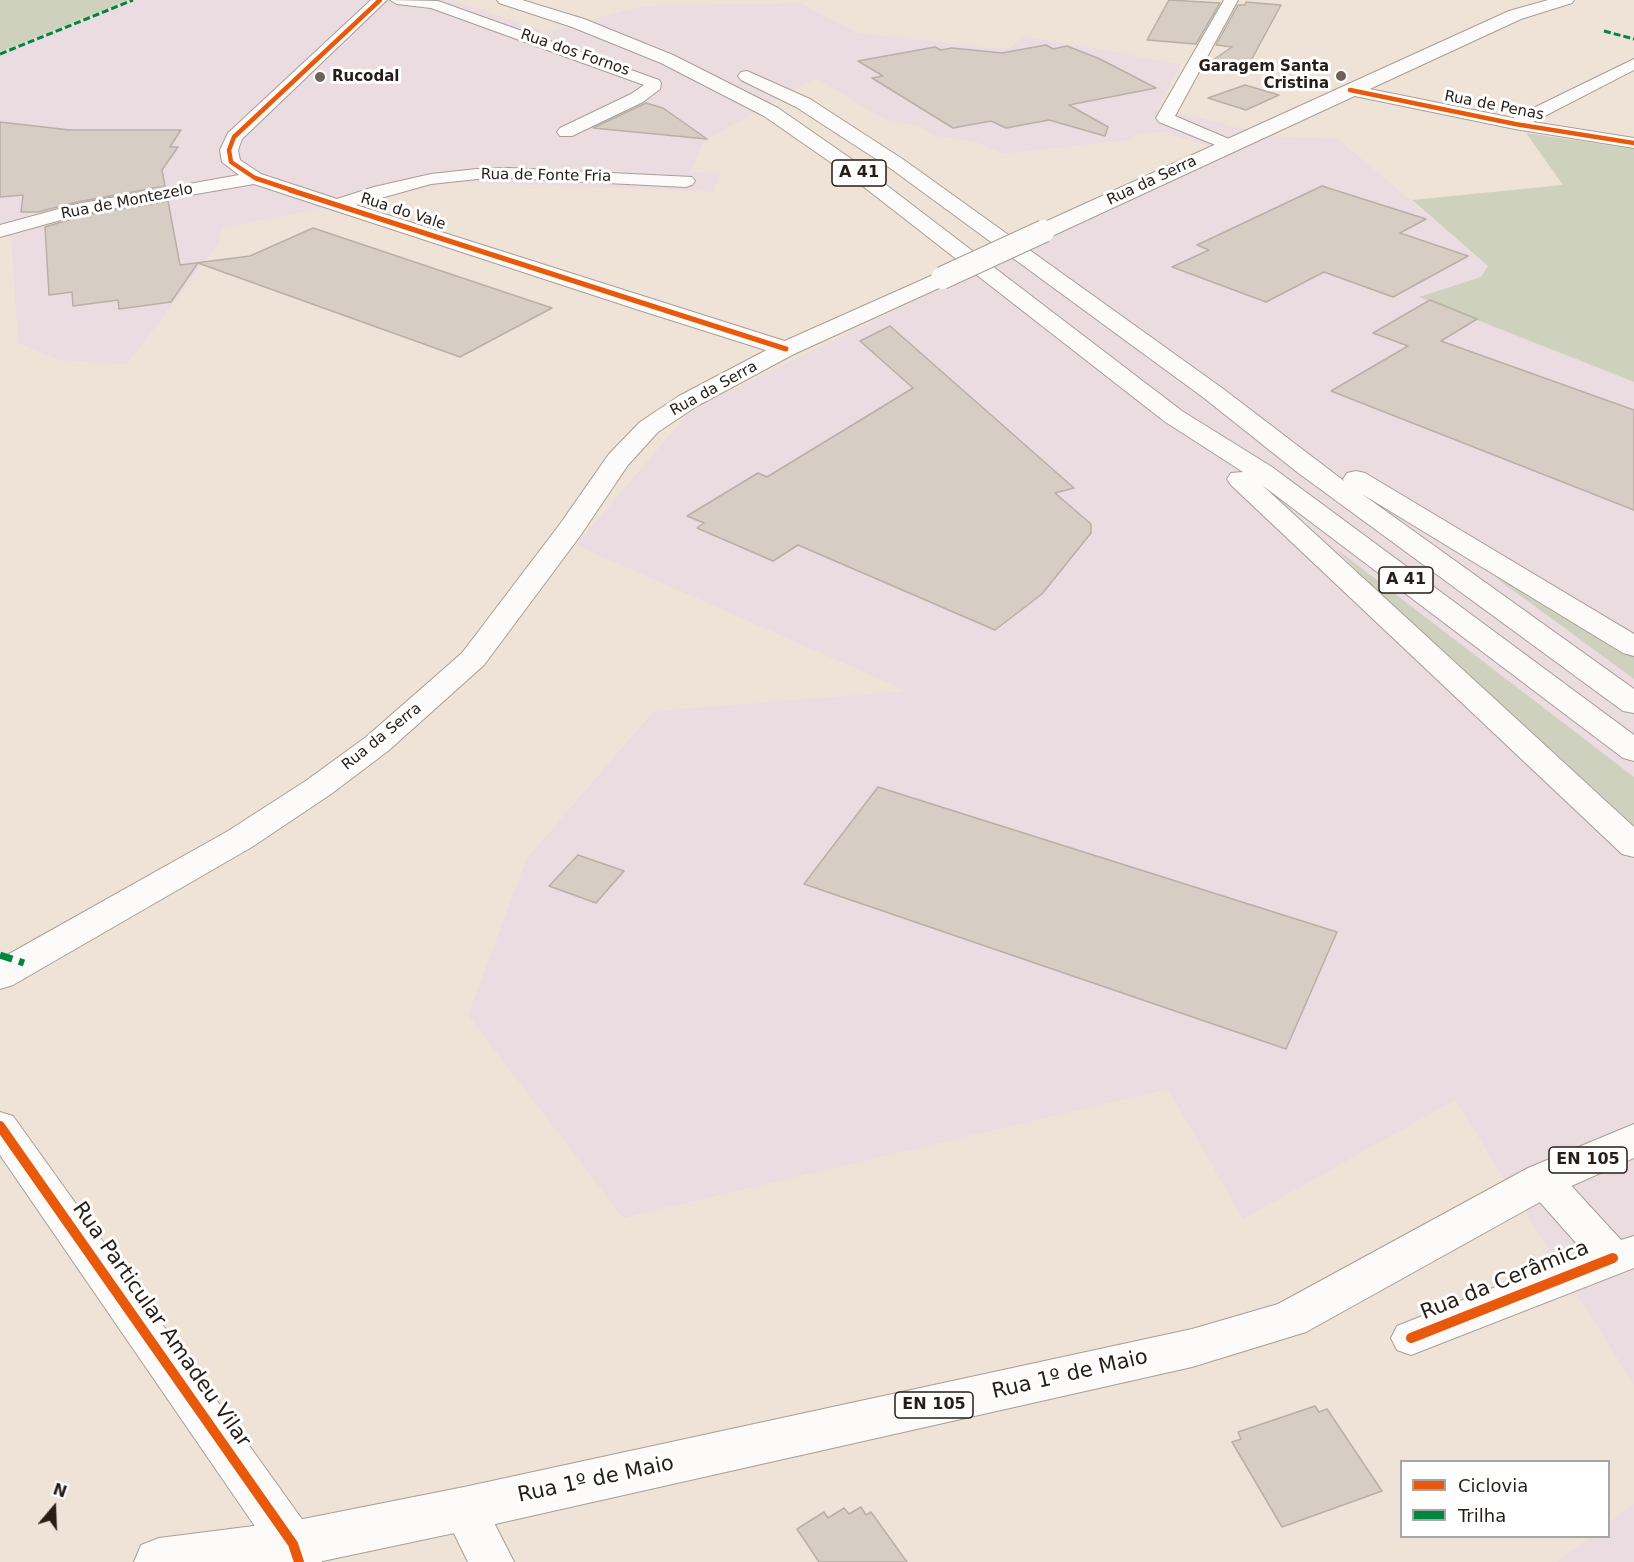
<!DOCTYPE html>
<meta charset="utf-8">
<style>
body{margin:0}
#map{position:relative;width:1634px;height:1562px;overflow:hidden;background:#efe3d8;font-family:"DejaVu Sans",sans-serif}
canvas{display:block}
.legend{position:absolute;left:1400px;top:1460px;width:210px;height:78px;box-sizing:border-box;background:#fff;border:2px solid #a8a5a2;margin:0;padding:8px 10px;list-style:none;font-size:18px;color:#261d16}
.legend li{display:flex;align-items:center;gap:12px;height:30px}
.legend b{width:30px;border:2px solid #a8a5a2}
.north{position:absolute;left:24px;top:1478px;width:60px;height:60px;-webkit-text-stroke:4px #fff;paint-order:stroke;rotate:19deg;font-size:16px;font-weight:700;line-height:24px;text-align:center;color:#261d16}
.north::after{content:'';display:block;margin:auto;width:21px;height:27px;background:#261d16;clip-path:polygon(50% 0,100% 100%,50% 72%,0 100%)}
</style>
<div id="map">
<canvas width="1634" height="1562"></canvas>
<ul class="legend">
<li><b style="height:8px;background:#e8590c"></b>Ciclovia</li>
<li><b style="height:8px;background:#00873e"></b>Trilha</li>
</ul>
<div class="north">N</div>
</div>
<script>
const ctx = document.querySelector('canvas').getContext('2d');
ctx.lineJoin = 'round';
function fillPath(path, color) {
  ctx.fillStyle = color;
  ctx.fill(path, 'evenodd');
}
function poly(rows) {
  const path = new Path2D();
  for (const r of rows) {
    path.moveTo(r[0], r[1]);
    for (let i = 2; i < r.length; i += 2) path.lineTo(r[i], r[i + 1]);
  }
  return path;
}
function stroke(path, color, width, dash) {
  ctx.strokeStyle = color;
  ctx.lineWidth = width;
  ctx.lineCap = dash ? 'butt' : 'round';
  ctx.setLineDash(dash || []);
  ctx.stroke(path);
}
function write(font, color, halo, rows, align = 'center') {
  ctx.font = font + ' "DejaVu Sans",sans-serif';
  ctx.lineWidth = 6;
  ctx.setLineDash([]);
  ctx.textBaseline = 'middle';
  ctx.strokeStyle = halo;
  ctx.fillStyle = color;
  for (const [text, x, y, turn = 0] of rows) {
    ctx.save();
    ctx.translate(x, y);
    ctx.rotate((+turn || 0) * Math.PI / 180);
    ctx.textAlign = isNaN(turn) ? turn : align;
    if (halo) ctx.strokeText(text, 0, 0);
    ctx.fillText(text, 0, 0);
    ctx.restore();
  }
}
const industrial = poly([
 [129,0,453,0,546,32,642,6,800,3,858,33,991,48,1009,48,1024,36,1181,64,1158,108,1279,137,1337,138,1488,266,1481,277,1420,297,1634,382,1634,1385,1455,1100,1243,1219,1168,1089,623,1218,468,1015,527,858,654,711,907,691,576,545,691,410,939,289,1230,153,1163,132,1136,134,1129,140,1001,154,976,142,936,136,921,127,884,119,816,78,704,141,690,172,719,174,714,192,456,182,222,228,219,243,127,364,62,361,18,343,11,237,0,234,0,52],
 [1634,1503,1634,1562,1557,1562,1590,1537,1608,1536,1609,1523]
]);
const green = poly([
 [0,0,129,0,0,52],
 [1526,133,1634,149,1634,382,1419,297,1481,277,1488,266,1412,200,1563,185],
 [1335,548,1634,777,1634,826,1452,663,1383,597],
 [1495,577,1559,608,1634,653,1634,679]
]);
const building = poly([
 [1169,0,1220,3,1196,44,1147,40,1169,0],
 [1246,2,1281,5,1248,66,1240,69,1213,60,1232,47,1216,45,1238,5,1245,5,1246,2],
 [1046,45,1053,49,1067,46,1100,59,1156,88,1069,105,1108,127,1105,136,1049,120,1006,128,991,121,953,128,872,78,883,76,858,61,935,47,941,50,952,48,1002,53,1046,45],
 [1245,85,1279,95,1246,110,1208,98,1245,85],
 [646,103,663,108,707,139,593,128,646,103],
 [0,122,70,130,181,130,170,147,178,147,162,170,165,186,77,202,38,212,21,212,23,195,0,197,0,122],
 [1322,186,1426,219,1400,233,1468,256,1393,297,1324,272,1266,302,1172,267,1209,250,1197,245,1322,186],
 [168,201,180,265,250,256,313,228,552,308,460,357,198,263,171,302,119,309,118,300,73,306,72,292,49,295,45,227,86,215,168,201],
 [1430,300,1477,319,1441,341,1634,410,1634,510,1331,391,1408,346,1373,333,1430,300],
 [890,326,1074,488,1055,493,1091,524,1091,533,1042,594,995,630,798,545,773,561,697,528,704,523,687,516,758,473,767,477,913,388,860,341,890,326],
 [878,787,1337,932,1286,1049,804,884,878,787],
 [578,855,624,871,596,903,549,886,578,855],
 [1315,1406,1319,1412,1327,1409,1382,1491,1282,1527,1232,1442,1241,1439,1238,1432,1315,1406],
 [861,1507,866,1515,871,1512,907,1562,819,1562,797,1529,824,1512,828,1518,844,1508,849,1514,861,1507]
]);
const minor = poly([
 [371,0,387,0,242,139,238,150,240,160,261,174,337,199,374,187,431,174,477,169,509,168,692,177,695,181,692,185,686,187,509,178,477,179,431,184,356,205,794,344,797,349,794,354,786,355,778,354,639,310,254,184,86,213,0,237,0,225,77,204,239,175,222,162,220,150,228,133,371,0],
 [390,0,438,1,659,80,661,83,660,89,643,102,572,136,560,136,557,132,560,128,631,94,644,85,431,8,397,4,390,0],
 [1224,0,1238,0,1175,116,1236,142,1239,146,1236,150,1230,151,1159,122,1156,118,1224,0],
 [1634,59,1634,70,1533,122,1634,138,1634,148,1515,129,1350,95,1342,90,1350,85,1513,118,1634,59],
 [0,1112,13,1116,309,1529,322,1562,276,1562,274,1554,0,1155,0,1112],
 [1543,1165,1556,1169,1621,1240,1634,1236,1634,1268,1411,1355,1397,1350,1391,1338,1397,1326,1584,1252,1530,1191,1524,1180,1530,1169,1543,1165],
 [464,1489,480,1495,514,1562,468,1562,442,1509,448,1495,464,1489]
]);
const major = poly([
 [1548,0,1574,0,1572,3,1521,19,1052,236,1044,237,1036,236,1033,231,1036,226,1509,11,1548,0],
 [942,271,950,273,953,278,950,283,794,354,697,406,658,432,628,465,580,536,484,665,388,751,331,794,252,847,13,985,0,989,0,959,228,831,307,780,366,737,462,653,560,524,609,454,640,422,679,396,778,344,942,271],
 [1634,1124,1634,1158,1558,1192,1306,1332,1192,1367,464,1531,318,1562,134,1562,141,1545,159,1538,293,1521,464,1487,1192,1329,1278,1304,1528,1168,1634,1124]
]);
const highway = poly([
 [497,0,522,0,584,19,673,55,778,108,860,165,1182,411,1272,467,1634,735,1634,761,1623,758,1262,485,1634,827,1634,857,1622,854,1231,485,1227,479,1231,473,1243,472,1164,421,846,173,764,116,661,63,572,27,499,3,497,0],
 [747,71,810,99,904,160,1222,388,1344,481,1343,479,1347,473,1356,471,1365,473,1634,634,1634,656,1623,653,1362,494,1634,689,1634,713,1623,711,1297,472,1204,398,890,168,796,107,741,80,738,76,741,72,747,71]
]);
const majorBridge = poly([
 [942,278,1044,231]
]);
const quietFar1 = poly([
 [1604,31,1634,39],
 [0,54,133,0]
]);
const quiet = poly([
 [0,955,24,963]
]);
const cyclewayFar2 = poly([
 [1350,90,1515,124,1634,143],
 [294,191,255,178,231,162,229,150,234,137,380,0]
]);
const cyclewayFar1 = poly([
 [290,190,786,349]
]);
const cycleway = poly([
 [0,1126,293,1544,299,1562],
 [1411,1338,1613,1258]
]);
const markers = [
 [1341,76,6,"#6c625a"],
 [320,77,6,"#6c625a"]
];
const farStreetnames = [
 ["Rua dos Fornos",575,53,19],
 ["Rua de Penas",1494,106,11],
 ["Rua de Fonte Fria",546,176,1],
 ["Rua da Serra",1152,181,-25],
 ["Rua de Montezelo",127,202,-11],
 ["Rua do Vale",403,212,18],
 ["Rua da Serra",714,389,-29],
 ["Rua da Serra",382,737,-39]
];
const farPoinames = [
 ["Garagem Santa",1329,67],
 ["Cristina",1329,84],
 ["Rucodal",332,77,"left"]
];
const shields = [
 [859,173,54],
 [1406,580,54],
 [1588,1160,78],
 [934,1405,78]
];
const shieldNames = [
 ["A 41",859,173],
 ["A 41",1406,580],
 ["EN 105",1588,1160],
 ["EN 105",934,1405]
];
const nearStreetnames = [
 ["Rua da Cerâmica",1505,1281,-22],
 ["Rua Particular Amadeu Vilar",161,1325,55],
 ["Rua 1º de Maio",1070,1375,-13],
 ["Rua 1º de Maio",596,1480,-12]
];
fillPath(industrial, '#eadce1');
fillPath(green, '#ced1be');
fillPath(building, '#d6cdc4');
stroke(building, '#b9afa7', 1.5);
stroke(minor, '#a89e96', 2);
stroke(major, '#a89e96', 2);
stroke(highway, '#a89e96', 2);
fillPath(minor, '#fdfbf9');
fillPath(major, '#fdfbf9');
fillPath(highway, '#fdfbf9');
stroke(majorBridge, '#a89e96', 24, []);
stroke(majorBridge, '#fdfbf9', 22);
stroke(quietFar1, '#00873e', 3, [7, 3]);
stroke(quiet, '#00873e', 7, [13, 7]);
stroke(cyclewayFar2, '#e8590c', 4.5);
stroke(cyclewayFar1, '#e8590c', 5);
stroke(cycleway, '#e8590c', 10);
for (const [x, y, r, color] of markers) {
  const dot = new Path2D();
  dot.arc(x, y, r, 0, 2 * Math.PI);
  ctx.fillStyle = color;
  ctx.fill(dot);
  stroke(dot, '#fff', 2);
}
write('15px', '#261d16', '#fff', farStreetnames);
write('bold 15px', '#261d16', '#fff', farPoinames, 'right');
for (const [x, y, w] of shields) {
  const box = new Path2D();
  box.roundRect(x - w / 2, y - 13, w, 26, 4.5);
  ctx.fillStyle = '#fff';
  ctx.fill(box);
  stroke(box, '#261d16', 1.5);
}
write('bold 16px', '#261d16', null, shieldNames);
write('21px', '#261d16', '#fff', nearStreetnames);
</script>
